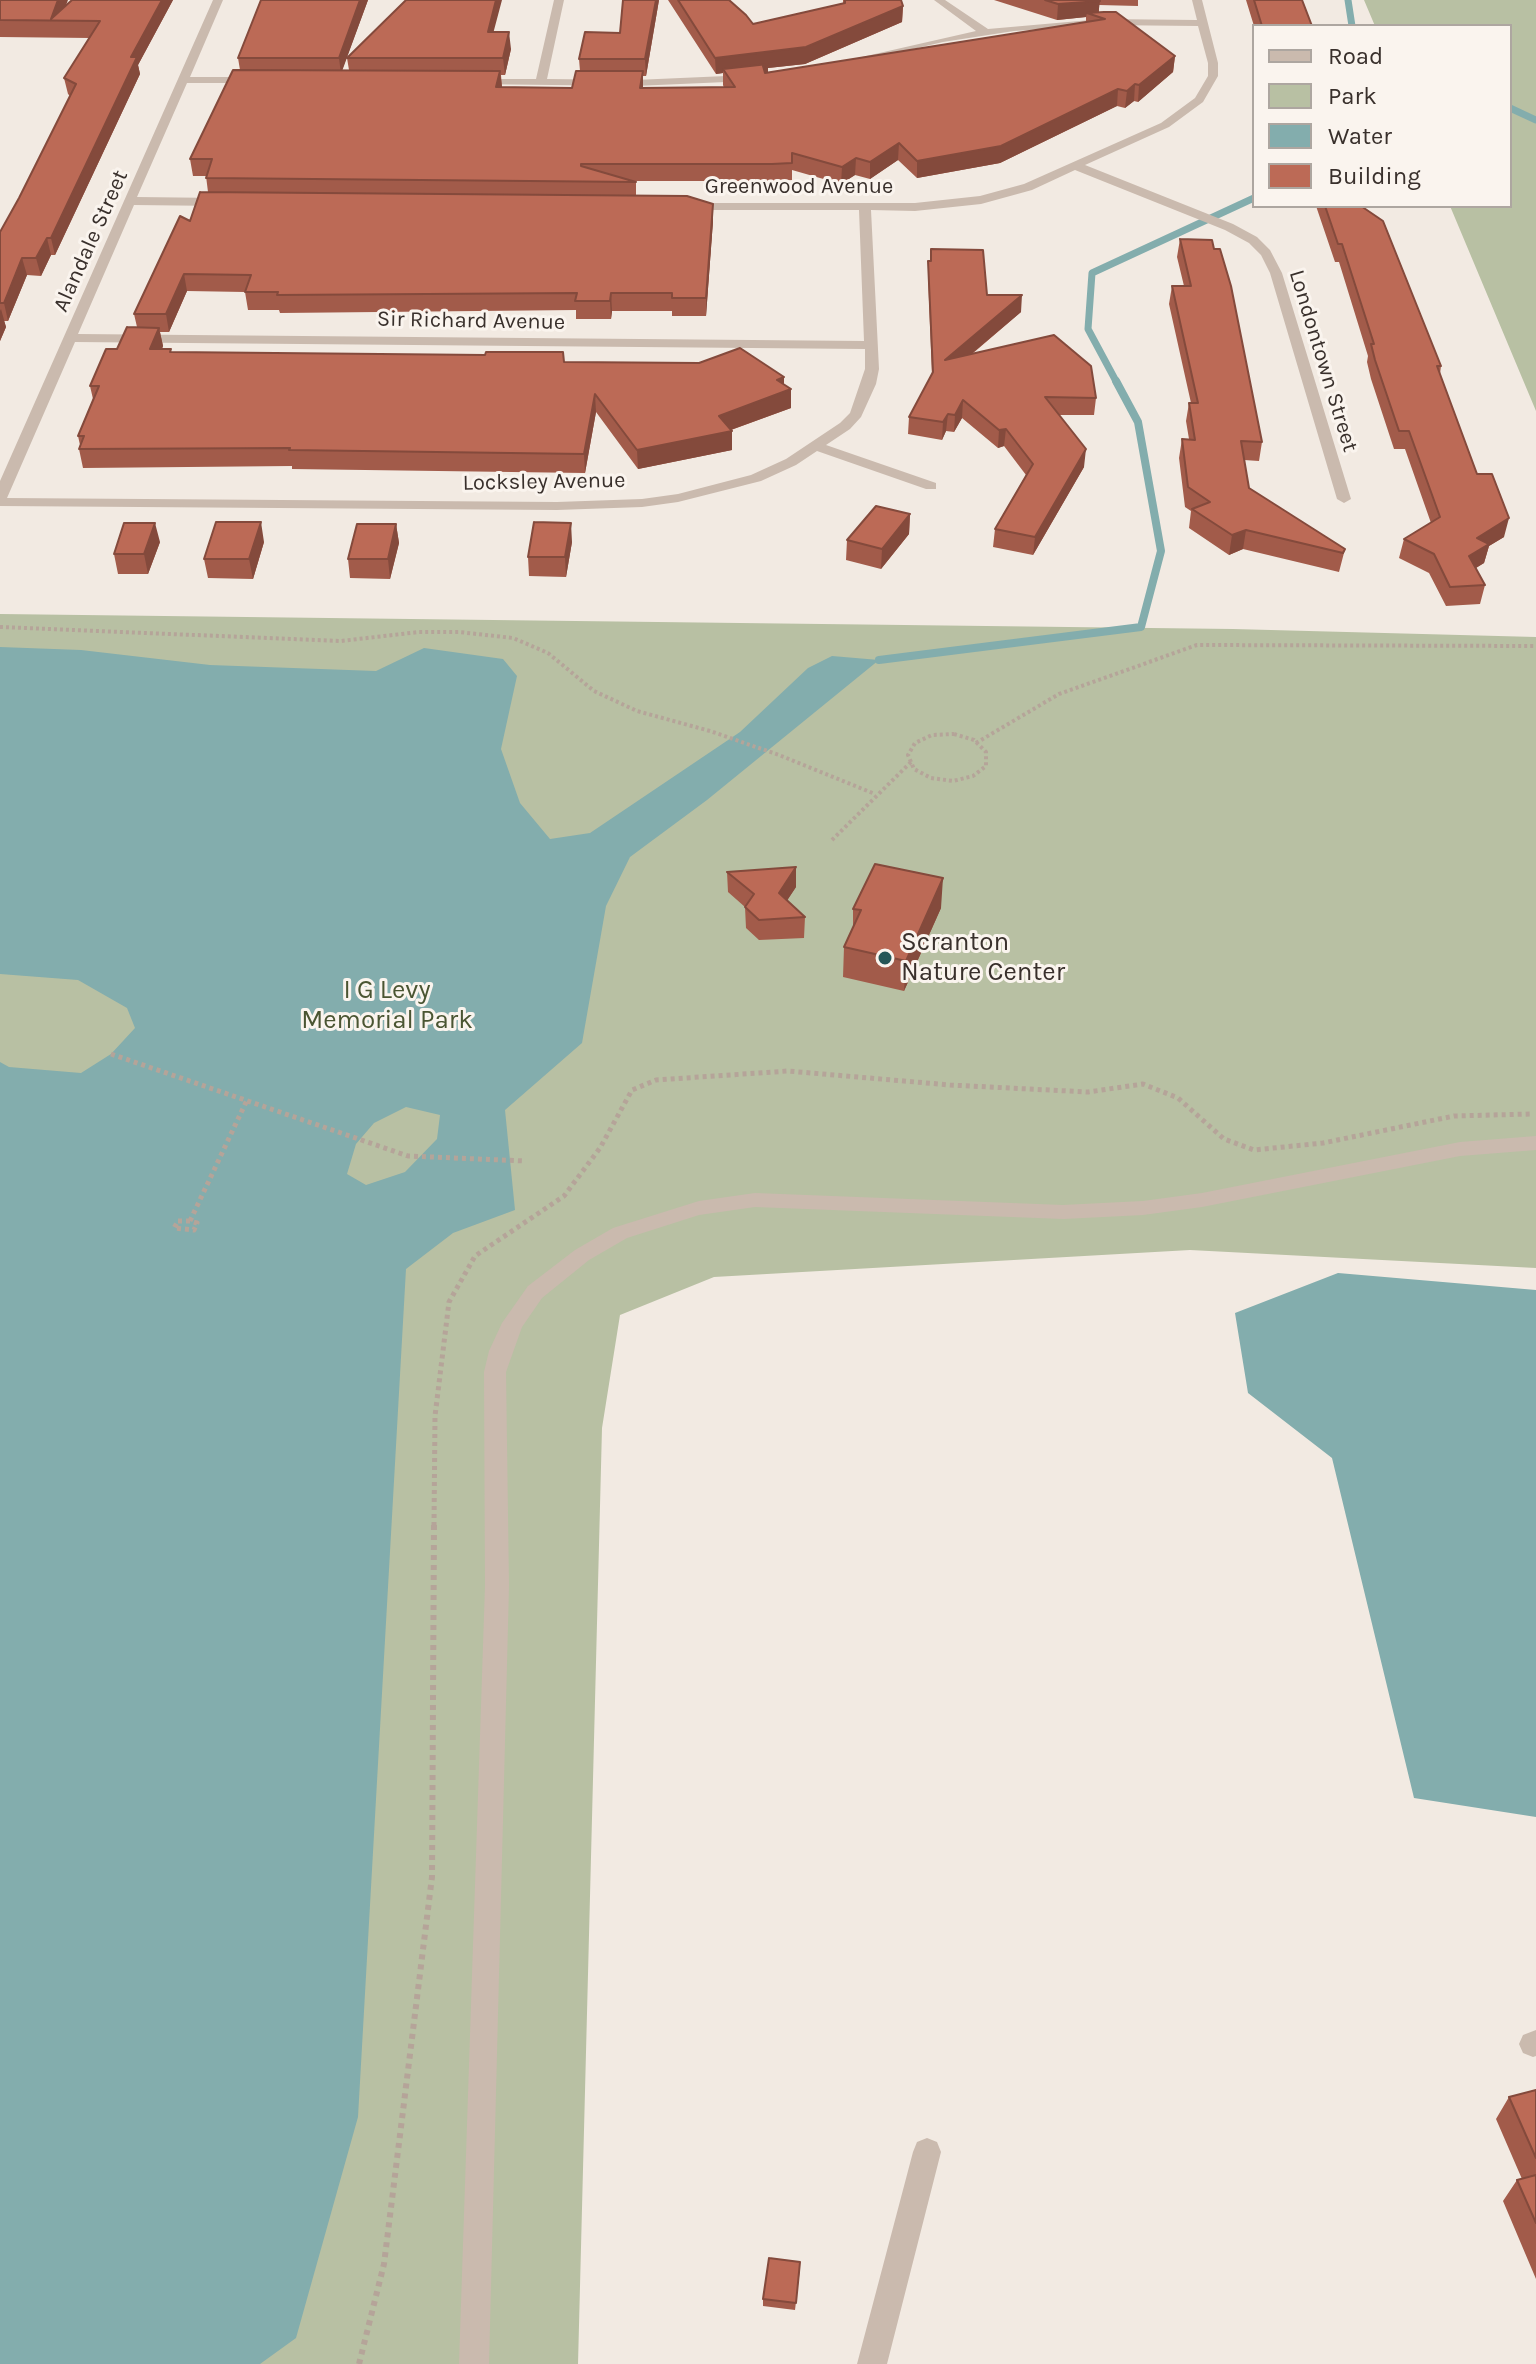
<!DOCTYPE html>
<style>
body{margin:0}
#map{position:relative;width:1536px;height:2364px;overflow:hidden;background:#f2eae2;font-family:Karla,sans-serif}
canvas{display:block}
.legend{position:absolute;left:1252px;top:24px;width:260px;height:184px;box-sizing:border-box;background:#faf4ee;border:2px solid #ada6a0;margin:0;padding:10px 14px;list-style:none;font-size:24px;color:#39302c}
.legend li{display:flex;align-items:center;gap:16px;height:40px}
.legend b{width:40px;border:2px solid #ada6a0}
</style>
<div id="map">
<canvas width="1536" height="2364"></canvas>
<ul class="legend">
<li><b style="height:10px;background:#cabaae"></b>Road</li>
<li><b style="height:22px;background:#b8c0a3"></b>Park</li>
<li><b style="height:22px;background:#83adad"></b>Water</li>
<li><b style="height:22px;background:#bc6a56"></b>Building</li>
</ul>
</div>
<script>
const ctx = document.querySelector('canvas').getContext('2d');
ctx.lineJoin = 'round';
function fillPath(path, color) {
  ctx.fillStyle = color;
  ctx.fill(path, 'evenodd');
}
function poly(rows) {
  const path = new Path2D();
  for (const r of rows) {
    path.moveTo(r[0], r[1]);
    for (let i = 2; i < r.length; i += 2) path.lineTo(r[i], r[i + 1]);
  }
  return path;
}
function stroke(path, color, width, dash) {
  ctx.strokeStyle = color;
  ctx.lineWidth = width;
  ctx.lineCap = dash ? 'butt' : 'round';
  ctx.setLineDash(dash || []);
  ctx.stroke(path);
}
function write(font, color, halo, rows, align = 'center') {
  ctx.font = font + ' Karla,sans-serif';
  ctx.lineWidth = 6;
  ctx.setLineDash([]);
  ctx.textBaseline = 'middle';
  ctx.strokeStyle = halo;
  ctx.fillStyle = color;
  for (const [text, x, y, turn = 0] of rows) {
    ctx.save();
    ctx.translate(x, y);
    ctx.rotate((+turn || 0) * Math.PI / 180);
    ctx.textAlign = isNaN(turn) ? turn : align;
    if (halo) ctx.strokeText(text, 0, 0);
    ctx.fillText(text, 0, 0);
    ctx.restore();
  }
}
const green = poly([
 [1364,0,1536,0,1536,411,1450,206,1510,206,1510,26,1375,26],
 [0,614,1233,629,1536,637,1536,1268,1190,1250,714,1277,620,1315,602,1428,578,2364,0,2364]
]);
const water = poly([
 [0,647,81,650,210,665,376,671,424,648,503,659,517,676,501,749,520,803,550,839,590,833,740,732,808,668,832,656,879,660,707,800,630,857,606,906,582,1043,505,1110,515,1210,453,1233,406,1269,358,2117,296,2338,260,2364,0,2364,0,1062,9,1067,81,1073,111,1054,135,1028,127,1008,78,980,0,974],
 [406,1107,440,1115,437,1139,405,1172,366,1185,347,1174,356,1144,374,1123],
 [1338,1273,1536,1290,1536,1817,1414,1798,1332,1458,1248,1393,1235,1313]
]);
const streamFar1 = poly([
 [1348,0,1352,26],
 [1510,108,1536,120],
 [1117,383,1088,329,1092,273,1254,198]
]);
const stream = poly([
 [879,660,1141,627,1161,551,1138,422,1116,381]
]);
const pathFar2 = poly([
 [0,627,341,641,419,632,459,632,513,638,548,653,594,691,637,711,710,731,779,755,875,794],
 [954,734,974,740,986,752,986,766,973,776,953,781,931,778,914,769,908,755,915,743,932,735,954,734],
 [976,743,1059,694,1197,645,1536,646],
 [832,840,911,762]
]);
const pathFar1 = poly([
 [111,1054,408,1156,525,1161],
 [178,1221,190,1221,197,1223,194,1230,174,1228,178,1221],
 [190,1221,247,1100],
 [434,1526,435,1416,449,1302,475,1256,564,1196,600,1148,632,1090,656,1080,788,1071,950,1085,1088,1092,1143,1084,1178,1098,1224,1139,1254,1150,1323,1143,1454,1116,1531,1114]
]);
const path = poly([
 [359,2364,384,2264,432,1877,434,1524]
]);
const minor = poly([
 [213,0,223,0,190,77,253,77,259,80,253,83,187,83,137,197,221,198,227,202,221,206,134,205,78,334,864,341,859,210,685,210,681,209,681,203,915,203,980,196,1024,184,1161,123,1195,98,1208,76,1208,63,1198,26,1102,25,1014,31,943,42,836,67,831,64,976,31,934,0,945,0,988,29,1102,19,1197,20,1192,0,1202,0,1218,63,1218,76,1203,102,1169,127,1085,165,1233,224,1257,237,1270,250,1282,273,1351,499,1344,503,1337,499,1270,273,1261,255,1249,243,1225,230,1075,170,1032,190,981,204,915,211,871,210,879,369,876,384,861,417,850,429,826,445,936,483,936,489,926,489,817,451,796,465,761,481,678,502,642,507,557,510,0,506,0,481,213,0],
 [75,342,865,349,865,369,850,413,840,423,786,459,751,475,678,494,642,499,557,502,7,498,75,342],
 [554,0,564,0,547,79,635,80,749,75,755,78,749,81,635,86,469,84,469,80,473,79,536,79,554,0],
 [1536,1136,1536,1150,1460,1156,1202,1207,1143,1215,1063,1219,755,1207,699,1215,627,1238,589,1260,542,1298,522,1327,506,1372,509,1586,489,2364,459,2364,485,1586,484,1372,489,1351,502,1323,528,1286,575,1250,613,1228,699,1201,755,1193,1063,1205,1143,1201,1202,1193,1460,1142,1536,1136],
 [1536,2030,1536,2056,1533,2057,1523,2053,1519,2044,1523,2035,1536,2030],
 [927,2138,937,2142,941,2152,887,2364,857,2364,913,2152,917,2142,927,2138]
]);
const wall = poly([
 [0,0,66,6,173,0,138,65,140,74,55,255,51,255,41,276,27,275,8,321,4,321,6,327,0,341,0,232,19,198,70,96,68,94,64,78,90,38,0,37],
 [261,0,368,0,342,70,349,70,347,58,493,32,511,49,505,75,501,75,502,88,572,88,580,71,579,59,620,33,659,0,646,76,643,76,643,88,724,88,723,85,723,73,716,74,668,0,729,0,753,24,843,4,843,0,901,0,903,6,902,22,805,64,768,68,768,73,1086,22,1086,17,1057,20,994,0,1138,0,1138,6,1099,5,1099,12,1175,56,1173,72,1138,102,1134,101,1125,108,1117,106,1000,163,917,178,898,160,870,179,855,175,841,184,792,170,792,180,772,181,632,181,636,182,636,196,713,221,706,316,672,316,672,311,612,311,611,319,576,319,576,310,280,313,279,310,248,310,245,292,187,291,169,332,160,332,163,346,162,349,172,352,564,362,784,377,784,385,791,389,791,408,731,430,732,450,638,469,596,412,585,473,292,469,292,466,83,468,79,449,80,445,78,436,93,399,90,386,117,349,137,327,134,314,208,192,206,176,193,176,190,159,240,70,238,58],
 [1246,0,1302,0,1312,26,1254,26],
 [1316,206,1361,206,1441,366,1440,374,1477,474,1504,537,1489,546,1484,563,1476,568,1485,585,1480,604,1446,606,1429,573,1399,558,1404,539,1431,523,1405,449,1394,449,1371,379,1367,362,1368,356,1339,262,1335,262],
 [1180,239,1262,442,1259,461,1244,460,1249,488,1345,549,1339,572,1243,549,1229,555,1189,528,1191,511,1185,507,1179,458,1182,439,1189,439,1186,421,1189,403,1191,403,1169,304,1172,286,1184,286,1177,257],
 [931,249,987,295,1021,312,972,354,1096,398,1094,415,1059,415,1084,467,1033,555,993,547,995,529,1026,475,1004,446,998,448,962,418,954,432,946,431,942,440,908,434,909,417,932,375,928,277,928,261,930,261],
 [910,514,909,534,881,569,846,560,847,540],
 [396,524,399,543,390,579,350,578,348,559],
 [160,542,148,574,118,574,114,554],
 [264,542,253,579,208,578,204,559],
 [572,542,566,577,529,576,528,557],
 [796,867,796,887,787,900,805,917,804,938,759,940,746,928,745,907,728,892,727,872],
 [941,908,904,991,843,977,844,947,853,928,853,909],
 [1536,2090,1536,2279,1503,2201,1517,2180,1522,2179,1496,2119,1509,2097],
 [800,2269,795,2310,763,2306,763,2299]
]);
const shadedWall = poly([
 [58,0,68,0,60,21,51,19],
 [162,0,173,0,138,65,140,74,55,255,51,238,131,57],
 [360,0,368,0,341,74,339,58],
 [496,0,502,0,489,49,488,32],
 [656,0,659,0,646,76,645,59],
 [1100,1,1098,16,1087,13,1086,17,1057,20,1058,4],
 [903,6,902,22,805,64,768,68,768,80,723,69,723,73,716,74,715,58],
 [509,32,511,49,505,75,503,58],
 [1175,56,1173,72,1138,102,1139,85],
 [500,71,502,87,496,87],
 [643,71,643,88,640,88],
 [1135,84,1134,101,1125,108,1127,91],
 [1118,89,1117,106,1000,163,917,178,917,161],
 [899,143,898,160,870,179,870,162],
 [856,158,855,175,841,184,842,167],
 [713,204,713,221,706,316,706,298],
 [47,238,51,255,41,276,36,258],
 [22,258,27,275,8,321,4,303],
 [184,274,187,291,169,332,166,314],
 [611,293,612,311,611,319,610,301],
 [1022,295,1021,312,944,377,945,360],
 [1,309,6,327,0,341,0,311],
 [159,328,163,346,154,368,150,349],
 [784,377,784,392,791,389,791,408,725,432,732,431,732,450,638,469,637,450],
 [595,394,596,412,585,473,584,454],
 [963,400,962,418,954,432,955,415],
 [948,414,946,431,942,440,943,422],
 [1006,429,1004,446,998,448,999,430],
 [1086,449,1084,467,1033,555,1035,537],
 [910,514,909,534,881,569,882,549],
 [1509,518,1504,537,1489,546,1484,563,1464,575,1469,556,1477,538],
 [261,522,264,542,253,579,249,559],
 [155,523,160,542,148,574,144,554],
 [571,523,572,542,566,577,565,557],
 [396,524,399,543,390,579,388,559],
 [1246,530,1243,549,1229,555,1232,535],
 [796,867,796,887,779,913,779,893],
 [943,878,941,908,904,991,906,961]
]);
const building = poly([
 [0,0,58,0,51,19,72,0,162,0,131,57,137,57,51,238,47,238,36,258,22,258,4,303,0,303,0,232,19,198,76,84,64,78,100,21,0,20,0,0],
 [261,0,360,0,339,58,238,58,261,0],
 [406,0,496,0,488,32,509,32,503,58,347,58,406,0],
 [623,0,656,0,645,59,579,59,585,32,620,33,623,0],
 [678,0,729,0,746,15,753,24,845,3,845,0,901,0,903,6,806,47,715,58,678,0],
 [1045,0,1099,0,1100,1,1058,4,1045,0],
 [1254,0,1302,0,1312,26,1262,26,1254,0],
 [1104,12,1116,12,1175,56,1139,85,1135,84,1127,91,1118,89,1001,146,917,161,899,143,870,162,856,158,842,167,792,153,792,163,772,164,581,164,581,166,636,182,206,178,212,159,190,159,233,70,500,71,496,87,572,88,576,71,643,71,640,88,735,87,723,69,768,64,763,66,765,73,1105,19,1087,13,1104,12],
 [200,192,687,196,713,204,706,298,672,298,672,293,611,293,610,301,575,301,577,293,277,295,278,292,245,292,251,275,184,274,166,314,134,314,180,216,190,221,200,192],
 [1325,206,1361,206,1383,221,1441,366,1437,366,1477,474,1492,474,1509,518,1477,538,1489,544,1469,556,1485,585,1450,587,1434,554,1404,539,1440,517,1409,431,1399,431,1375,360,1371,344,1374,344,1342,244,1338,244,1325,206],
 [1180,239,1212,240,1214,249,1220,249,1231,286,1262,442,1241,441,1249,488,1345,549,1343,553,1246,530,1232,535,1192,509,1210,502,1188,487,1182,439,1195,440,1189,403,1198,403,1172,286,1191,286,1180,239],
 [931,249,983,250,987,295,1022,295,945,360,1054,335,1091,366,1096,398,1045,397,1086,449,1035,537,995,529,1033,464,1006,429,999,430,963,400,955,415,948,414,943,422,909,417,933,372,928,261,931,261,931,249],
 [127,327,159,328,150,349,171,349,170,352,485,355,486,352,563,352,564,362,699,363,740,348,784,377,777,380,791,389,719,416,732,431,637,450,595,394,584,454,289,450,290,448,79,449,84,436,78,436,99,386,90,386,106,349,117,349,127,327],
 [876,506,910,514,882,549,847,540,876,506],
 [216,522,261,522,249,559,204,559,216,522],
 [534,522,571,523,565,557,528,557,534,522],
 [124,523,155,523,144,554,114,554,124,523],
 [357,524,396,524,388,559,348,559,357,524],
 [875,864,943,878,906,961,844,947,861,910,853,909,875,864],
 [796,867,779,893,805,917,759,920,745,907,754,894,727,872,796,867],
 [1536,2090,1536,2158,1509,2097,1536,2090],
 [1536,2175,1536,2223,1517,2180,1536,2175],
 [769,2258,800,2262,796,2303,763,2299,769,2258]
]);
const markers = [
 [885,958,8,"#255657"]
];
const farStreetnames = [
 ["Greenwood Avenue",799,187],
 ["Alandale Street",91,241,-66],
 ["Sir Richard Avenue",471,321,1],
 ["Londontown Street",1323,361,73],
 ["Locksley Avenue",544,482,-1]
];
const poiNames = [
 ["Scranton",901,943],
 ["Nature Center",901,973]
];
const parkNames = [
 ["I G Levy",387,991],
 ["Memorial Park",387,1021]
];
fillPath(green, '#b8c0a3');
fillPath(water, '#83adad');
stroke(streamFar1, '#83adad', 7);
stroke(stream, '#83adad', 8);
stroke(pathFar2, '#b5a499', 4, [3, 3]);
stroke(pathFar1, '#b5a499', 5, [4, 4]);
stroke(path, '#b5a499', 6, [5, 5]);
fillPath(minor, '#cabaae');
fillPath(wall, '#a25b4a');
fillPath(shadedWall, '#844a3c');
fillPath(building, '#bc6a56');
stroke(building, '#844a3c', 2);
for (const [x, y, r, color] of markers) {
  const dot = new Path2D();
  dot.arc(x, y, r, 0, 2 * Math.PI);
  ctx.fillStyle = color;
  ctx.fill(dot);
  stroke(dot, '#faf4ee', 3);
}
write('22px', '#39302c', '#faf4ee', farStreetnames);
write('26px', '#39302c', '#faf4ee', poiNames, 'left');
write('26px', '#4a5532', '#faf4ee', parkNames);
</script>
